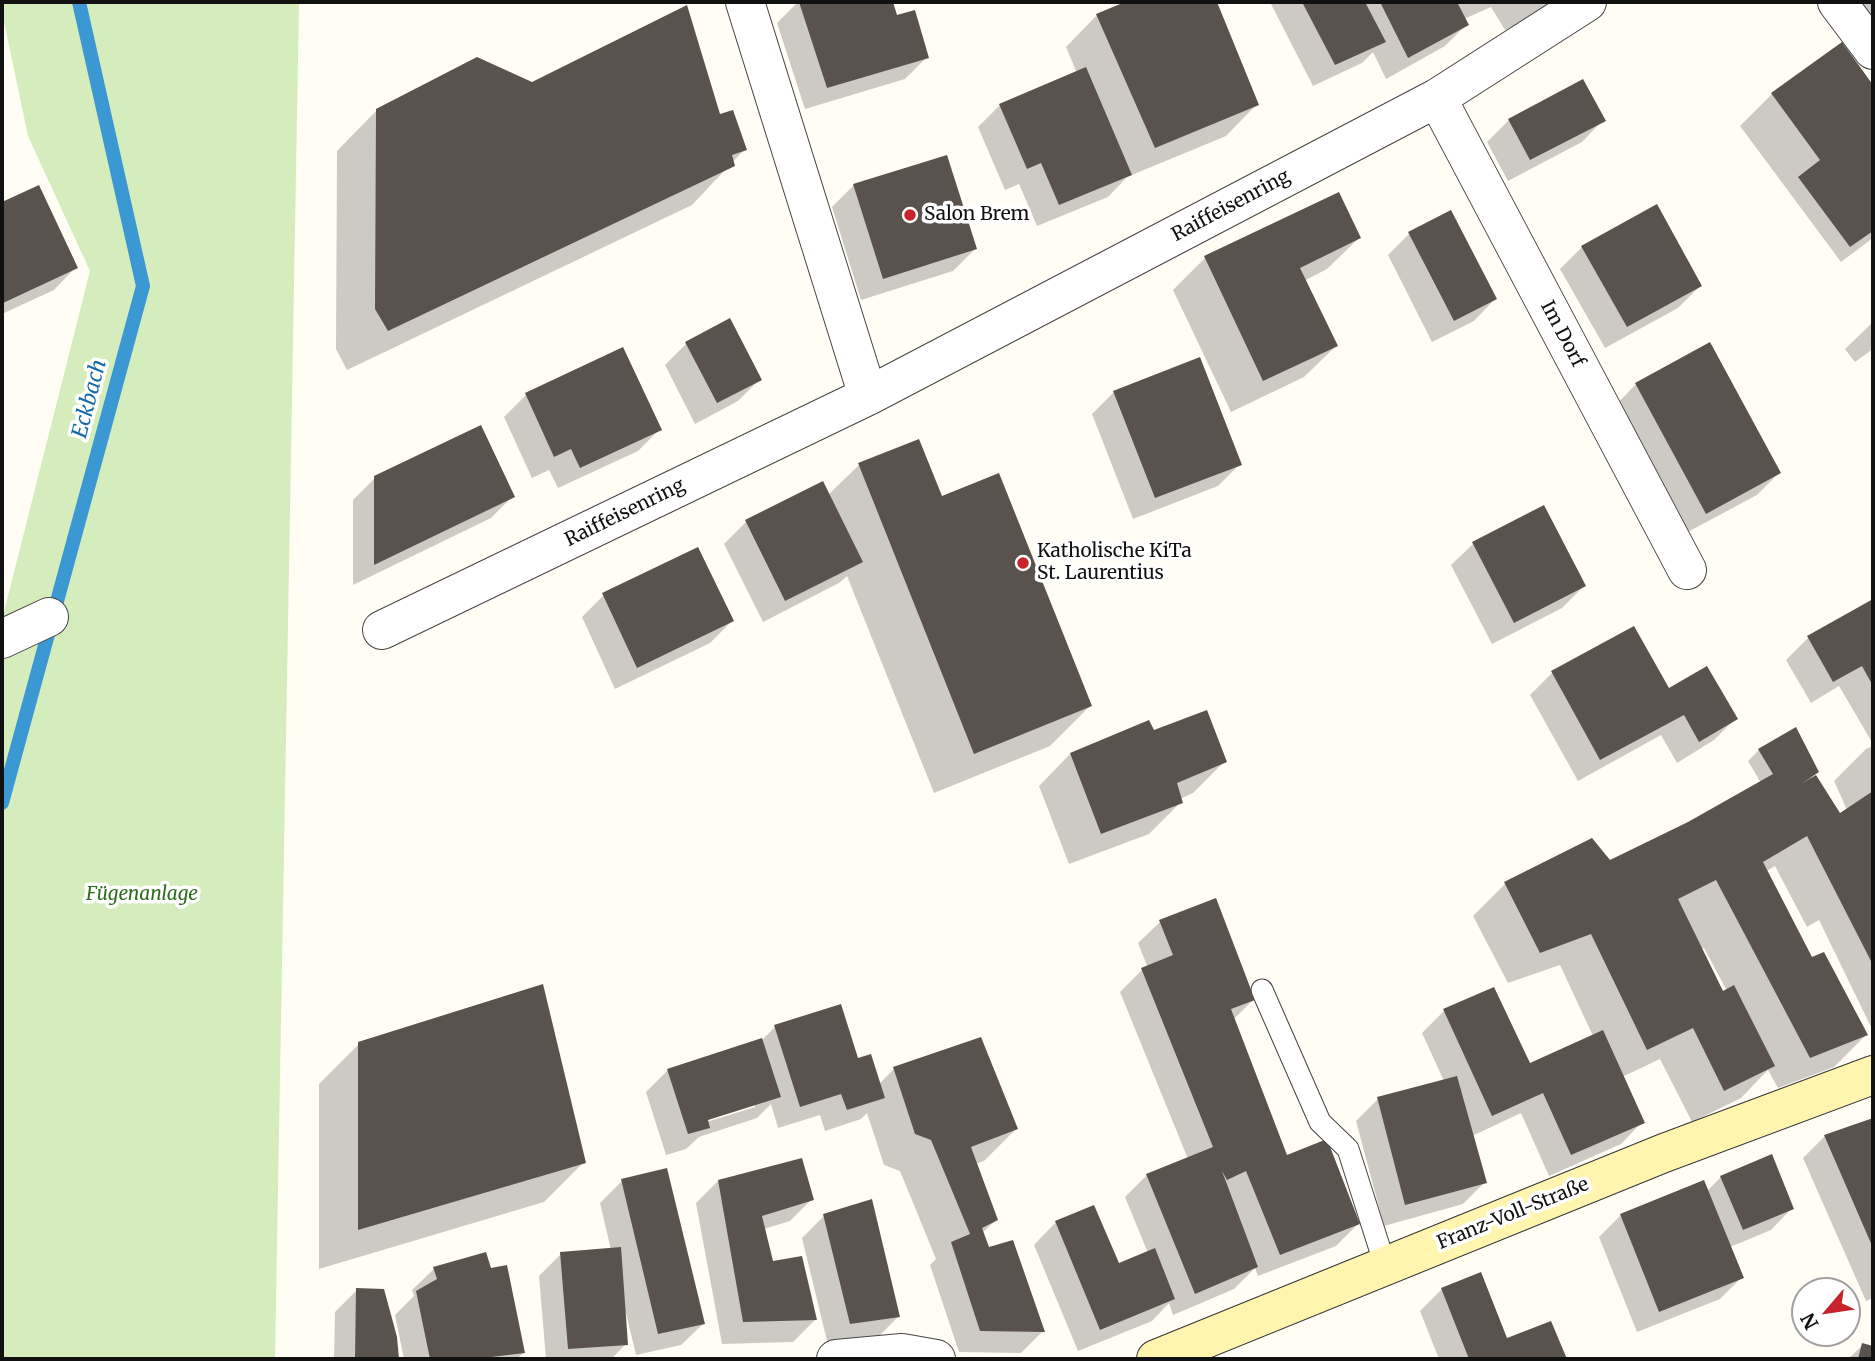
<!DOCTYPE html>
<meta charset="utf-8">
<style>
body{margin:0}
#map{position:relative;width:1875px;height:1361px;overflow:hidden;background:#fffdf4;font-family:Merriweather,serif}
canvas{display:block}
.frame{position:absolute;inset:0;border:4px solid #111;pointer-events:none}
.north{position:absolute;left:1791px;top:1277px;width:70px;height:70px;box-sizing:border-box;background:#fff;border:2px solid #a0a0a0;border-radius:50%;rotate:241deg;font-size:19px;font-weight:700;line-height:28px;text-align:center;color:#111}
.north::after{content:'';display:block;margin:auto;width:24px;height:32px;background:#c6232d;clip-path:polygon(50% 0,100% 100%,50% 72%,0 100%)}
</style>
<div id="map">
<canvas width="1875" height="1361"></canvas>
<div class="frame"></div>
<div class="north">N</div>
</div>
<script>
const ctx = document.querySelector('canvas').getContext('2d');
ctx.lineJoin = 'round';
function fillPath(path, color) {
  ctx.fillStyle = color;
  ctx.fill(path, 'evenodd');
}
function poly(rows) {
  const path = new Path2D();
  for (const r of rows) {
    path.moveTo(r[0], r[1]);
    for (let i = 2; i < r.length; i += 2) path.lineTo(r[i], r[i + 1]);
  }
  return path;
}
function stroke(path, color, width, dash) {
  ctx.strokeStyle = color;
  ctx.lineWidth = width;
  ctx.lineCap = dash ? 'butt' : 'round';
  ctx.setLineDash(dash || []);
  ctx.stroke(path);
}
function write(font, color, halo, rows, align = 'center') {
  ctx.font = font + ' Merriweather,serif';
  ctx.lineWidth = 7;
  ctx.setLineDash([]);
  ctx.textBaseline = 'middle';
  ctx.strokeStyle = halo;
  ctx.fillStyle = color;
  for (const [text, x, y, turn = 0] of rows) {
    ctx.save();
    ctx.translate(x, y);
    ctx.rotate((+turn || 0) * Math.PI / 180);
    ctx.textAlign = isNaN(turn) ? turn : align;
    if (halo) ctx.strokeText(text, 0, 0);
    ctx.fillText(text, 0, 0);
    ctx.restore();
  }
}
const green = poly([
 [2,2,299,2,275,1359,2,1359,2,620,90,271,28,136,2,12]
]);
const shadow = poly([
 [798,2,891,2,896,18,927,57,905,79,805,109,777,23],
 [1130,2,1215,2,1257,104,1226,136,1127,177,1108,197,1037,226,1019,184,1005,190,978,127,1000,105,1077,73,1066,47,1097,15],
 [1270,2,1569,2,1505,30,1491,7,1464,19,1467,24,1445,46,1386,79,1373,52,1362,63,1313,86],
 [1861,2,1873,2,1873,18],
 [1841,44,1873,88,1873,238,1841,262,1740,126,1772,94],
 [532,84,719,117,745,149,692,205,347,370,336,349,337,151,377,110],
 [1509,120,1603,120,1582,142,1508,181,1487,142],
 [854,185,975,249,953,271,861,300,832,207],
 [38,187,75,268,54,290,2,314,2,204],
 [1338,194,1359,238,1327,269,1304,281,1336,346,1304,377,1231,412,1173,290,1205,258],
 [1410,233,1495,299,1474,321,1432,342,1388,255],
 [1582,247,1700,286,1678,308,1605,348,1560,269],
 [1873,322,1873,349,1855,362,1845,349],
 [686,344,760,379,738,401,695,424,665,365],
 [623,349,660,429,638,451,558,488,549,470,532,478,504,417,526,395],
 [1636,384,1779,473,1757,495,1684,534,1615,406],
 [1114,392,1240,464,1218,486,1133,519,1092,414],
 [918,441,941,498,1090,706,1050,746,934,793,847,576,839,583,763,622,724,544,746,522,823,484,828,495,859,465],
 [375,478,513,496,491,518,353,585,353,500],
 [1473,544,1584,586,1562,608,1492,644,1451,565],
 [604,595,732,621,710,643,615,689,582,617],
 [1873,601,1873,744,1839,686,1811,703,1786,660,1808,638],
 [1634,628,1668,691,1736,718,1714,740,1677,763,1661,735,1578,781,1530,695,1552,673],
 [1148,723,1154,732,1225,761,1193,793,1180,799,1181,802,1149,834,1069,864,1039,786,1070,754],
 [1873,746,1873,1031,1819,920,1807,927,1775,866,1765,872,1811,960,1866,1035,1834,1067,1778,1088,1768,1070,1741,1098,1692,1122,1660,1059,1622,1077,1642,1122,1621,1144,1549,1176,1521,1113,1472,1136,1485,1182,1463,1204,1384,1226,1356,1121,1378,1099,1444,1081,1422,1033,1444,1011,1529,1065,1593,1036,1560,965,1508,983,1473,916,1505,884,1609,863,1689,823,1761,783,1748,761,1759,750,1817,771,1808,781,1839,815,1847,810,1834,781,1866,749],
 [1704,948,1727,991,1722,993,1701,949],
 [1160,922,1253,1000,1233,1020,1286,1157,1358,1224,1336,1246,1258,1276,1255,1268,1234,1289,1173,1315,1169,1303,1152,1321,1078,1351,1034,1245,1055,1223,1093,1207,1118,1266,1148,1253,1125,1197,1147,1175,1188,1159,1120,992,1142,970,1148,968,1138,943],
 [775,1027,857,1060,879,1084,894,1069,1016,1129,984,1161,975,1164,996,1220,982,1233,988,1249,1043,1331,1021,1353,959,1352,930,1265,936,1259,900,1171,884,1165,867,1113,861,1119,825,1131,820,1115,778,1128,771,1104,757,1118,699,1137,686,1149,666,1155,646,1092,668,1070,761,1041],
 [755,1103,755,1107,700,1124,699,1121],
 [359,1044,584,1162,544,1202,319,1269,319,1084],
 [1873,1120,1873,1298,1866,1301,1803,1158,1825,1136],
 [1721,1177,1792,1208,1771,1230,1730,1247,1742,1277,1720,1299,1637,1332,1599,1237,1621,1215,1707,1191],
 [622,1181,703,1324,681,1345,636,1355,626,1313,624,1313,626,1344,611,1359,546,1359,539,1276,561,1254,611,1250,600,1203],
 [718,1181,812,1199,790,1221,764,1229,772,1263,815,1320,793,1342,722,1344,696,1203],
 [824,1216,898,1317,876,1339,828,1345,802,1238],
 [434,1269,523,1353,517,1359,404,1359,395,1315,414,1296,412,1290],
 [1442,1289,1506,1340,1550,1323,1565,1359,1439,1359,1420,1311],
 [357,1290,396,1338,397,1359,334,1359,335,1312],
 [1863,1345,1873,1348,1873,1359,1848,1359]
]);
const stream = poly([
 [2,803,143,286,79,2]
]);
const building = poly([
 [799,2,893,2,897,15,915,10,929,58,827,88],
 [1125,2,1217,2,1259,105,1155,148,1096,14],
 [1302,2,1365,2,1386,42,1335,65],
 [1380,2,1457,2,1469,25,1408,58],
 [687,5,720,114,733,110,747,150,732,155,735,166,388,331,375,309,376,109,477,57,532,82],
 [1842,42,1873,85,1873,231,1850,247,1798,177,1820,160,1771,93],
 [1086,67,1132,175,1059,205,1041,163,1027,169,999,104],
 [1583,79,1606,121,1530,160,1508,119],
 [947,155,977,249,883,279,853,184],
 [39,185,78,268,3,303,2,202],
 [1339,192,1361,238,1300,268,1338,346,1263,381,1204,256],
 [1657,204,1702,286,1627,327,1581,246],
 [1451,210,1497,299,1454,321,1408,232],
 [730,318,762,380,717,403,685,342],
 [1710,342,1781,473,1706,514,1635,383],
 [623,347,662,430,580,468,571,449,554,457,525,393],
 [1200,357,1242,465,1155,498,1113,391],
 [481,425,515,497,374,565,374,476],
 [919,439,942,496,999,473,1092,706,974,754,858,463],
 [823,481,863,562,785,601,745,520],
 [1544,505,1586,586,1514,623,1472,542],
 [698,547,734,621,637,668,602,593],
 [1873,599,1873,686,1862,666,1833,682,1807,636],
 [1634,626,1669,688,1707,666,1738,719,1699,742,1684,715,1600,760,1551,671],
 [1207,710,1227,762,1177,783,1183,803,1101,834,1070,753,1149,720,1154,730],
 [1796,727,1819,772,1801,784,1816,775,1840,813,1873,791,1873,965,1807,836,1763,862,1812,957,1824,952,1868,1035,1810,1058,1716,880,1678,899,1723,991,1734,985,1775,1066,1724,1091,1693,1028,1647,1050,1591,934,1540,953,1504,882,1592,838,1610,860,1688,822,1773,774,1758,749],
 [1216,898,1255,1000,1231,1009,1287,1155,1327,1139,1360,1224,1280,1255,1246,1171,1227,1180,1222,1171,1258,1267,1195,1294,1146,1174,1213,1147,1141,968,1173,955,1159,920],
 [543,984,586,1163,358,1230,358,1042],
 [1494,987,1530,1063,1603,1030,1645,1123,1571,1155,1543,1093,1492,1116,1443,1009],
 [841,1004,858,1058,871,1054,885,1098,847,1110,841,1094,800,1107,774,1025],
 [981,1037,1018,1129,971,1147,998,1220,982,1228,989,1247,1013,1240,1045,1332,980,1331,951,1242,970,1234,931,1140,915,1134,893,1067],
 [762,1038,781,1097,708,1120,710,1128,688,1134,667,1069],
 [1457,1076,1487,1183,1405,1205,1377,1097],
 [1873,1118,1873,1248,1824,1135],
 [1772,1154,1794,1209,1743,1230,1720,1176],
 [802,1158,814,1200,762,1216,773,1261,802,1256,817,1320,743,1322,718,1180],
 [667,1168,705,1324,658,1334,621,1179],
 [1704,1180,1744,1278,1659,1312,1620,1214],
 [872,1199,900,1317,850,1324,823,1214],
 [1094,1205,1119,1263,1155,1248,1175,1299,1100,1330,1055,1221],
 [621,1247,628,1345,568,1349,560,1252],
 [486,1252,491,1268,507,1265,525,1353,474,1359,430,1359,416,1291,437,1279,433,1267],
 [1481,1272,1507,1338,1551,1321,1567,1359,1469,1359,1441,1288],
 [356,1288,384,1289,397,1337,399,1359,355,1359],
 [1862,1343,1873,1346,1873,1359,1858,1359]
]);
const service = poly([
 [1262,990,1320,1122,1348,1149,1385,1265]
]);
const minor = poly([
 [745,2,868,396],
 [1837,2,1873,50],
 [1437,98,1687,570],
 [382,630,868,396,1437,98,1587,2],
 [2,639,49,617],
 [836,1359,902,1353,936,1359]
]);
const secondary = poly([
 [1156,1359,1664,1153,1873,1075]
]);
const markers = [
 [910,215,7,"#c6232d"],
 [1023,563,7,"#c6232d"]
];
const streetNames = [
 ["Raiffeisenring",1231,206,-28],
 ["Im Dorf",1562,334,62],
 ["Raiffeisenring",625,513,-26],
 ["Franz-Voll-Straße",1513,1214,-22]
];
const poiNames = [
 ["Salon Brem",924,215],
 ["Katholische KiTa",1037,552],
 ["St. Laurentius",1037,574]
];
const parkNames = [
 ["Fügenanlage",142,895]
];
const waterNames = [
 ["Eckbach",90,399,-75]
];
fillPath(green, '#d5ecbc');
fillPath(shadow, '#0003');
stroke(stream, '#3c98d2', 14);
fillPath(building, '#5a524c');
stroke(service, '#444', 23);
stroke(minor, '#444', 40);
stroke(secondary, '#333', 40);
stroke(service, '#fff', 21);
stroke(minor, '#fff', 38);
stroke(secondary, '#fff5af', 38);
for (const [x, y, r, color] of markers) {
  const dot = new Path2D();
  dot.arc(x, y, r, 0, 2 * Math.PI);
  ctx.fillStyle = color;
  ctx.fill(dot);
  stroke(dot, '#fff', 2.5);
}
write('19px', '#111', '#fff', streetNames);
write('19px', '#111', '#fff', poiNames, 'left');
write('italic 19px', '#2f6c1d', '#fff', parkNames);
write('italic 21px', '#1469a8', '#fff', waterNames);
</script>
